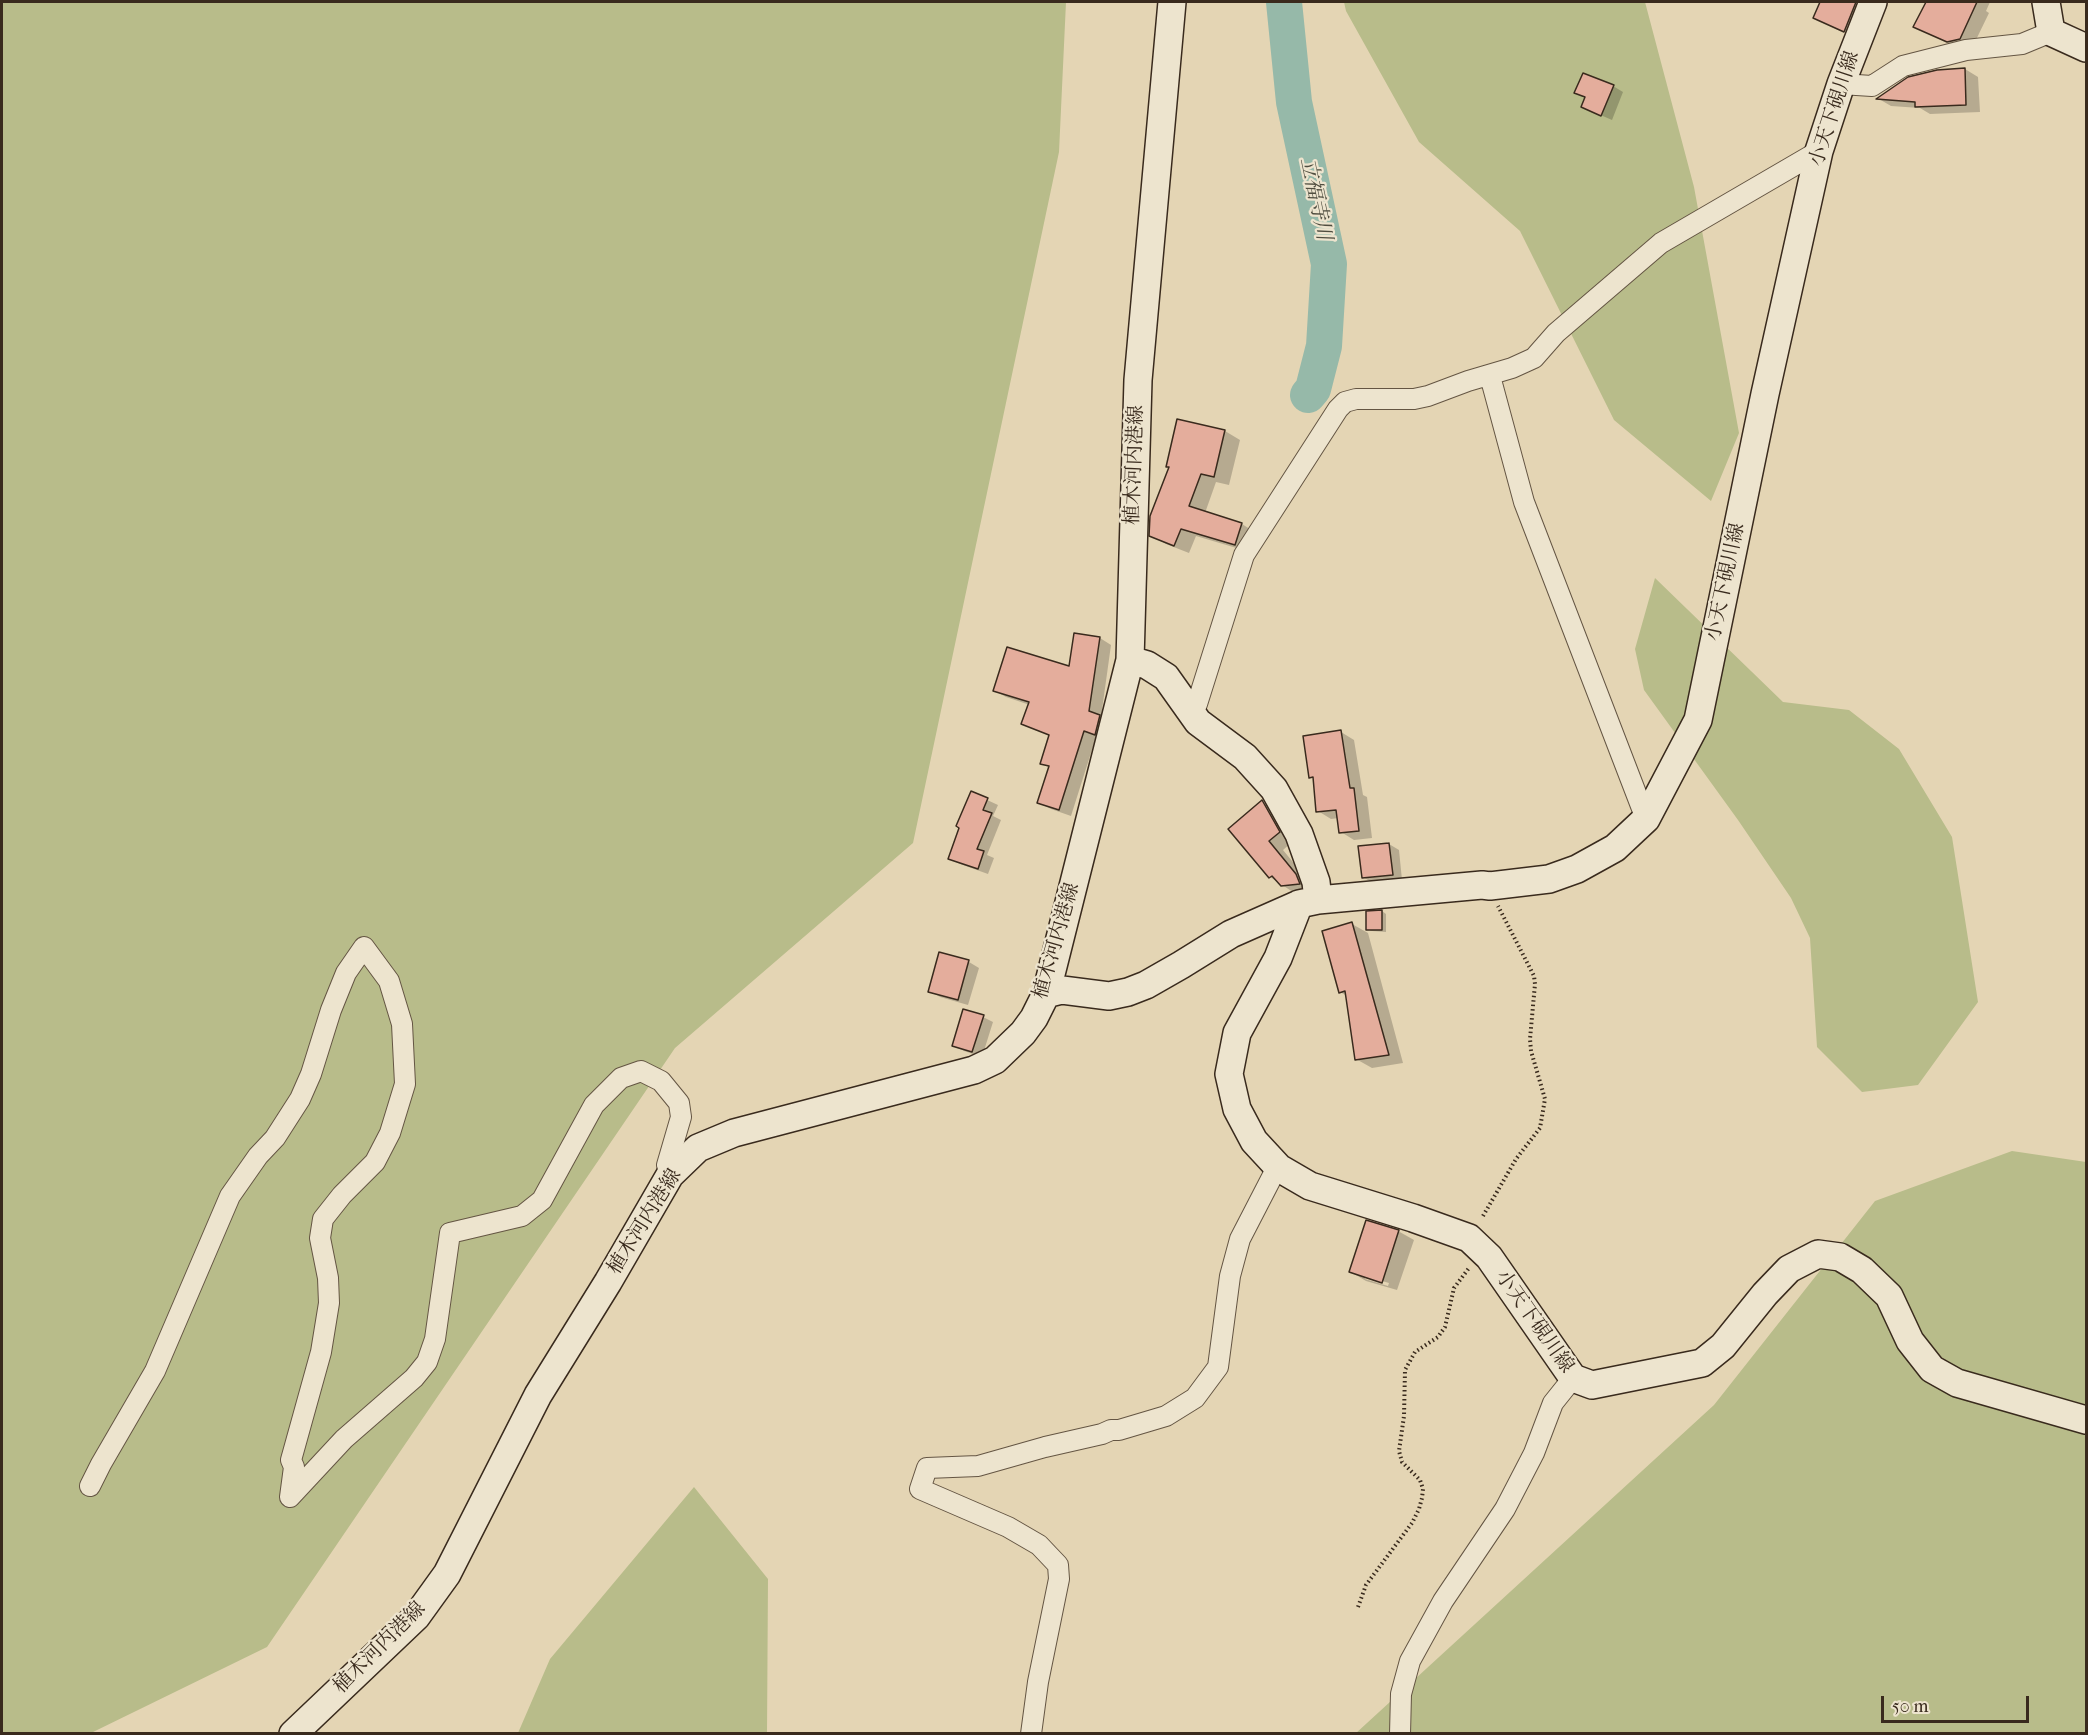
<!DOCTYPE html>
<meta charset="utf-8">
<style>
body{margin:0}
#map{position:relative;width:2088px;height:1735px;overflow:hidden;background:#e4d5b4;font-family:"IM FELL French Canon",serif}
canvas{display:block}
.frame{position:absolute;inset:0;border:3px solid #392a1d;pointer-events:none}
.scale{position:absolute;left:1881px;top:1696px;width:148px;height:27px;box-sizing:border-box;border:3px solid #392a1d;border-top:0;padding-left:8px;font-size:18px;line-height:21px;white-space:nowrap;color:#392a1d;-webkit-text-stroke:4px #ede4ce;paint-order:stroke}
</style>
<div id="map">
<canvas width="2088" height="1735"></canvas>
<div class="frame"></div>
<div class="scale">50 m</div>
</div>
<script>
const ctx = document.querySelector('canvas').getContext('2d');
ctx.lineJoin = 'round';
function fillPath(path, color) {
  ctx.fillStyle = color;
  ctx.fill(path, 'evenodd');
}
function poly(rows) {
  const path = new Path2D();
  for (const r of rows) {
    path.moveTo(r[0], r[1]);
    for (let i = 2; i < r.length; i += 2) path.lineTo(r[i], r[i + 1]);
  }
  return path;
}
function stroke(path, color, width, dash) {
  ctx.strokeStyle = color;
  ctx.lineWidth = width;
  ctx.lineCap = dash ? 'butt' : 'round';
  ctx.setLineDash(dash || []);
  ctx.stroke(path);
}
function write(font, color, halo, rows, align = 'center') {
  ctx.font = font + ' "IM FELL French Canon","Noto Serif JP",serif';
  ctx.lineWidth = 4.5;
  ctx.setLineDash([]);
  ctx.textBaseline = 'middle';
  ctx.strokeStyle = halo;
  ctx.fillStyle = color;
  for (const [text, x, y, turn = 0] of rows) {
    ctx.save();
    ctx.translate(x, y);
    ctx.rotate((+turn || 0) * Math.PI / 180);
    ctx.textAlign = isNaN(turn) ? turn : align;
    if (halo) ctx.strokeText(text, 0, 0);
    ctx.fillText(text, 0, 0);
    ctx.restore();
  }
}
const green = poly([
 [2,2,1066,2,1059,152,913,843,675,1048,267,1647,91,1733,2,1734],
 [1344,2,1645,2,1694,187,1739,433,1711,501,1614,420,1520,231,1419,142,1346,11],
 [1655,578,1783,702,1849,710,1899,749,1952,837,1978,1002,1918,1085,1862,1092,1817,1047,1810,938,1791,898,1738,820,1644,690,1635,649],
 [2012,1151,2086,1162,2086,1733,1355,1734,1714,1405,1875,1201],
 [694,1487,768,1579,767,1733,518,1733,550,1659]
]);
const shadow = poly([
 [1822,2,1869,2,1855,37,1815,17],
 [1927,2,1990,2,1986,11,1989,13,1973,46,1962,49,1915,27],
 [1965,69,1978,77,1980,112,1930,114,1920,108,1891,106,1879,99],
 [1613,86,1623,92,1612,120,1582,107,1586,98,1576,92],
 [1178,421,1225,431,1240,440,1229,485,1216,482,1205,513,1242,524,1256,533,1250,552,1196,536,1189,553,1166,544,1151,535,1170,467],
 [1075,635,1100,638,1111,645,1101,717,1111,723,1106,741,1096,737,1071,816,1051,809,1039,803,1050,768,1042,763,1051,736,1023,723,1030,705,1006,697,995,691,1070,668],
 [1341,732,1354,740,1363,795,1367,797,1372,838,1354,840,1341,832,1339,818,1331,819,1318,811,1315,779,1311,777],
 [972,793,998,805,993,816,1001,820,987,855,994,858,988,874,960,864,950,859],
 [1262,802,1276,810,1293,841,1283,850,1310,883,1313,892,1296,894,1270,877],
 [1389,844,1399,850,1402,880,1373,883,1363,877],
 [1382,911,1386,914,1386,932,1372,931,1367,929],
 [1352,924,1368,933,1403,1063,1372,1068,1356,1059,1347,996,1340,992],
 [941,954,969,962,979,968,968,1005,940,997,930,991],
 [983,1017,993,1022,982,1057,964,1051,954,1046],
 [1398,1231,1414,1240,1397,1290,1366,1281,1351,1272],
 [1365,1276,1389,1283,1388,1286,1365,1279]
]);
const river = poly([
 [1284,2,1294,102,1329,264,1324,346,1313,389,1308,395]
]);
const building = poly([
 [1820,2,1856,2,1844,32,1813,18,1820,2],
 [1926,2,1977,2,1960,39,1947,42,1913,27,1926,2],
 [1965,68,1966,105,1915,107,1915,102,1876,99,1908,77,1937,70,1965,68],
 [1583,73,1614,85,1601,116,1581,107,1585,97,1574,93,1583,73],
 [1177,419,1225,430,1214,477,1201,474,1189,506,1242,523,1235,545,1181,529,1174,546,1149,536,1150,516,1169,467,1166,467,1177,419],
 [1074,633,1100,637,1089,711,1100,715,1095,735,1084,731,1059,810,1037,803,1049,766,1040,764,1049,735,1021,724,1029,702,993,691,1007,647,1069,666,1074,633],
 [1341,730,1350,788,1354,788,1359,831,1339,833,1336,810,1316,812,1313,777,1309,778,1303,736,1341,730],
 [971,791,988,798,983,810,992,813,977,849,984,851,978,869,948,859,959,828,956,826,971,791],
 [1262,800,1280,832,1269,841,1296,874,1300,884,1281,886,1272,876,1269,878,1228,829,1262,800],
 [1389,843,1393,875,1362,878,1358,846,1389,843],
 [1382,910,1382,930,1366,930,1366,911,1382,910],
 [1352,922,1389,1055,1355,1060,1345,991,1339,993,1322,931,1352,922],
 [939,952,969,960,958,1000,928,992,939,952],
 [963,1009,984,1015,972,1052,952,1046,963,1009],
 [1366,1220,1399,1230,1382,1283,1349,1272,1366,1220]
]);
const path = poly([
 [1483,1216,1516,1159,1540,1128,1545,1099,1531,1051,1530,1039,1535,984,1534,976,1498,906],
 [1358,1607,1366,1585,1412,1523,1419,1509,1422,1498,1423,1489,1420,1480,1402,1462,1399,1451,1404,1416,1405,1370,1415,1352,1438,1337,1445,1327,1454,1288,1469,1268]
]);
const minor = poly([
 [1841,84,1872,86,1903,66,1966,50,2022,44,2051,32],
 [1490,376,1524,502,1646,819],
 [1190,712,1197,704,1244,555,1338,409,1345,402,1356,399,1414,399,1428,396,1468,381,1512,368,1534,358,1556,333,1661,243,1819,151],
 [90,1486,101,1464,155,1371,230,1196,258,1156,275,1138,300,1099,311,1074,331,1010,346,973,364,947,389,981,402,1024,405,1084,390,1133,375,1162,342,1195,323,1219,320,1238,328,1278,329,1303,321,1352,291,1460,294,1467,290,1497,344,1439,414,1378,427,1362,435,1339,450,1233,522,1216,542,1200,594,1105,621,1078,641,1071,661,1081,679,1103,681,1117,667,1165,670,1175],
 [1031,1734,1038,1682,1059,1579,1058,1565,1039,1545,1008,1527,920,1489,927,1468,978,1466,1045,1447,1102,1434,1111,1430,1119,1430,1166,1416,1195,1398,1218,1367,1230,1276,1240,1239,1272,1177,1279,1168],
 [1400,1734,1401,1694,1410,1661,1443,1601,1505,1509,1534,1453,1553,1403,1573,1378]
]);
const secondary = poly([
 [2046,2,2051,32,2086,48],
 [1130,660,1147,665,1166,677,1198,722,1245,757,1274,789,1299,834,1316,882,1318,900,1299,904,1278,958,1237,1033,1229,1074,1237,1109,1254,1141,1279,1168,1310,1186,1413,1218,1469,1238,1489,1257,1573,1378,1592,1385,1702,1363,1723,1346,1765,1294,1789,1269,1818,1254,1840,1257,1862,1270,1889,1296,1910,1341,1932,1369,1957,1383,2086,1420],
 [1318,900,1482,885,1490,886,1549,879,1577,869,1615,848,1646,819,1698,720,1765,394,1819,151,1841,84,1873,2],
 [1046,994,1062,990,1109,996,1128,992,1146,985,1181,965,1231,934,1299,904],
 [293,1734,416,1617,447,1574,538,1395,608,1282,670,1175,698,1148,734,1133,974,1070,995,1060,1023,1033,1034,1018,1046,994,1130,660,1138,380,1172,2]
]);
const streetNames = [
 ["小天下硯川線",1835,109,-72],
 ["植木河内港線",1135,465,-88],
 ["小天下硯川線",1726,582,-78],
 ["植木河内港線",1057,941,-74],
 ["植木河内港線",645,1222,-58],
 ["小天下硯川線",1534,1322,55],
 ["植木河内港線",380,1648,-45]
];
const waterNames = [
 ["立福寺川",1315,199,78]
];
fillPath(green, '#b8bc8a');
fillPath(shadow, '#0003');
stroke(river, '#96b9a9', 36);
fillPath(building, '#e4ad9c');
stroke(building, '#392a1d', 1.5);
stroke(minor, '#645543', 22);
stroke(secondary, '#392a1d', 30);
stroke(path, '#392a1d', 4, [1.5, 3]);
stroke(minor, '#ede4ce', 20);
stroke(secondary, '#ede4ce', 27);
write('20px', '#392a1d', '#ede4ce', streetNames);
write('italic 21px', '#504e40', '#ede4ce', waterNames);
</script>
